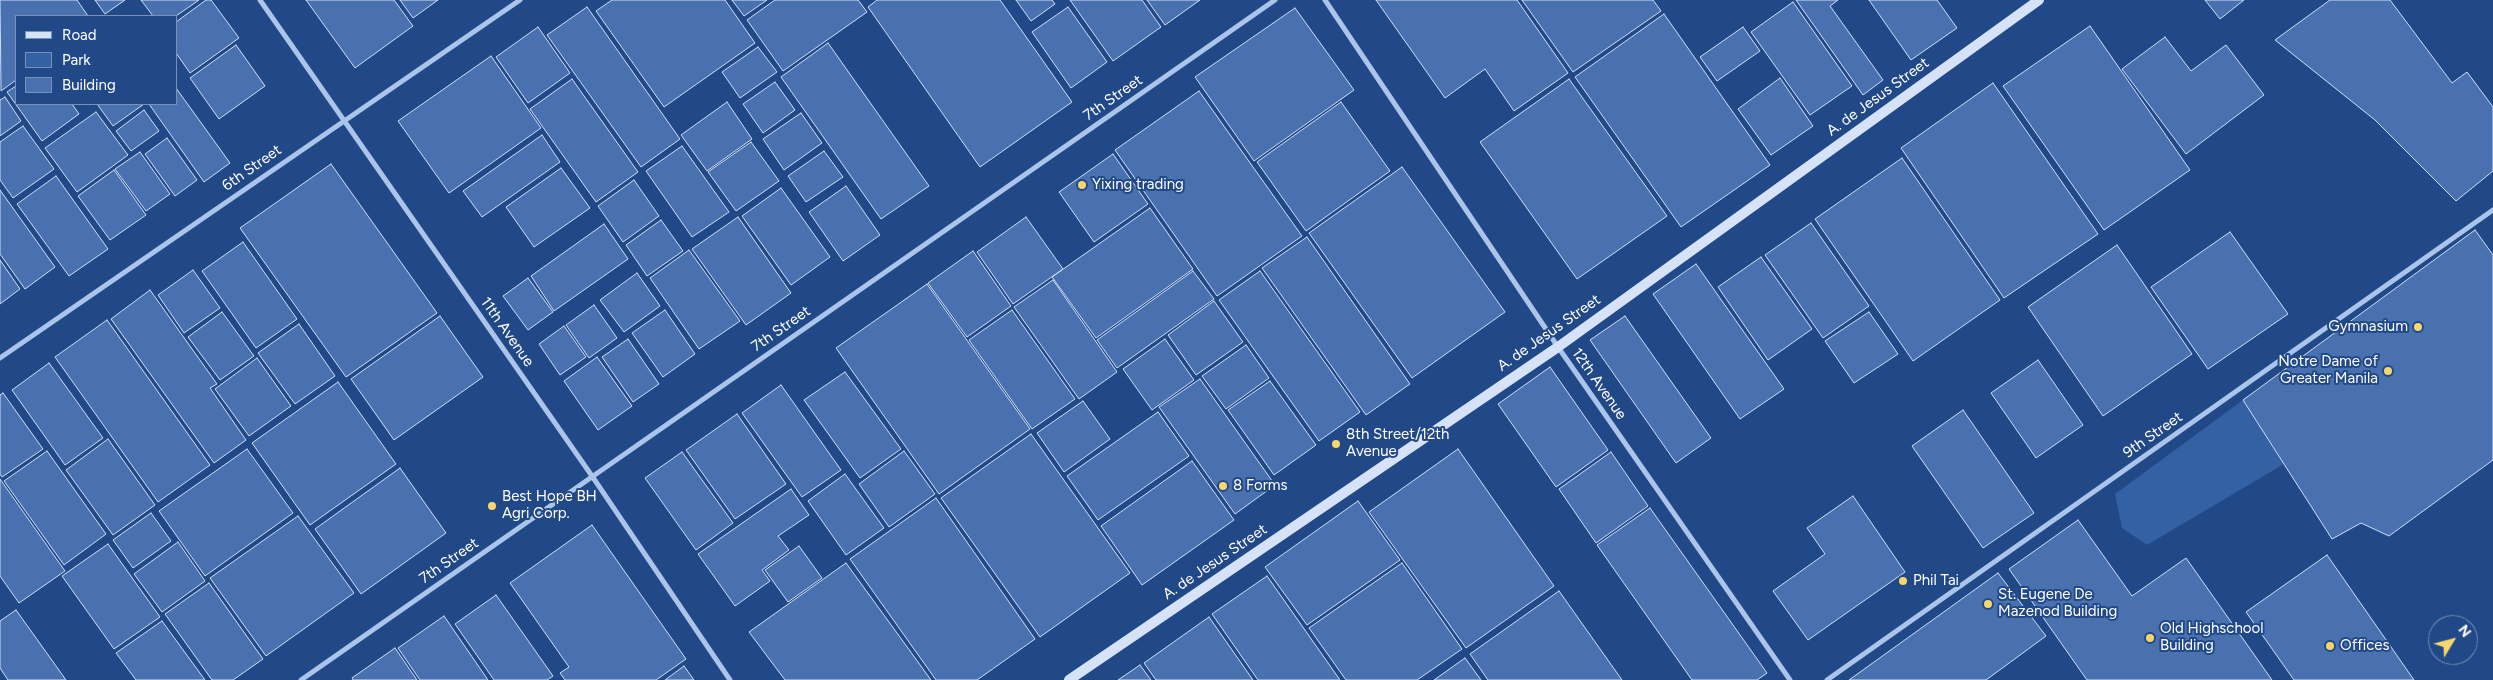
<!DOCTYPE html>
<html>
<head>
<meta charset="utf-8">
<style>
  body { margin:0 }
  #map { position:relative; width:2493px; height:680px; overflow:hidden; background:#214887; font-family:Figtree,sans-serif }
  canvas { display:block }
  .legend { position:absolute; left:15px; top:15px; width:162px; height:90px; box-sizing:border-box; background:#214887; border:1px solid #7a91b7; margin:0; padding:6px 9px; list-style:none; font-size:15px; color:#fff }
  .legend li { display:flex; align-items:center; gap:10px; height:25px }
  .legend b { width:25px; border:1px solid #7a91b7 }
  .north { position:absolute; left:2428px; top:615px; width:50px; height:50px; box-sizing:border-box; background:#214887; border:1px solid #7a91b7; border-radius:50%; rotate:53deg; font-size:14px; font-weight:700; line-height:20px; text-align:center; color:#fff }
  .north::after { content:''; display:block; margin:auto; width:18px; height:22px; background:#f7d66b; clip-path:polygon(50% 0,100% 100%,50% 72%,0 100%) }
</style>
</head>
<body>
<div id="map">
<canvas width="2493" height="680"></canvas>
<ul class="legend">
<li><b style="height:6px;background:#d5e2f8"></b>Road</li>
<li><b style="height:14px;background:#3460a4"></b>Park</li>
<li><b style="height:14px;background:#4971af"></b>Building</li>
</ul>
<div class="north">N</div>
</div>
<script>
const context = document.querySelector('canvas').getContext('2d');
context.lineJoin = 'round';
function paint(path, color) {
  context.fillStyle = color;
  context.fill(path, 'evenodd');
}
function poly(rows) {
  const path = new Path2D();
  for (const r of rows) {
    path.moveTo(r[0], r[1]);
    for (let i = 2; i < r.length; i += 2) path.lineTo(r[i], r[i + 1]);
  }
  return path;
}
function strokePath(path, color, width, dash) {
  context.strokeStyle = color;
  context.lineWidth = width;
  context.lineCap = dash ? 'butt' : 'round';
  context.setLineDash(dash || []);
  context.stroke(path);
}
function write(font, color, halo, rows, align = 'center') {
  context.font = font + ' Figtree,sans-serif';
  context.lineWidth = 4;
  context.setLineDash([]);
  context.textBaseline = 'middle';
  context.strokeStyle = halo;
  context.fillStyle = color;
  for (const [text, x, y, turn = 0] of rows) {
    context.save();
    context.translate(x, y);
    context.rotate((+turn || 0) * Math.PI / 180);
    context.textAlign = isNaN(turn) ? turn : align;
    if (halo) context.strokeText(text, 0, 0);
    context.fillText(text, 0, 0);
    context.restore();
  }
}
const green = poly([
  [2243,400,2284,464,2147,545,2122,528,2115,494]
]);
const building = poly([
  [0,0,77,0,88,16,16,16,16,80,1,91,0,0],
  [95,0,125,0,105,14,95,0],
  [141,0,199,0,176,16,153,16,141,0],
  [206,0,211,0,239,38,190,73,176,53,176,22,206,0],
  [306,0,394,0,413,26,355,68,306,0],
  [400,0,438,0,413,18,400,0],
  [612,0,725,0,755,43,664,107,596,11,612,0],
  [732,0,767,0,744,16,732,0],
  [775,0,858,0,867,12,783,71,747,20,775,0],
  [877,0,1000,0,1072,102,980,167,868,7,877,0],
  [1016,0,1052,0,1055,4,1031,21,1016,0],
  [1070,0,1142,0,1161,27,1113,61,1070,0],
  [1147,0,1200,0,1165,25,1147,0],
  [1376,0,1517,0,1568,73,1514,111,1485,69,1445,98,1376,0],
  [1522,0,1653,0,1661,11,1573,72,1522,0],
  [1796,0,1838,0,1830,6,1883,80,1863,95,1796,0],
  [1869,0,1937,0,1957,28,1911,60,1869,0],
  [2205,0,2244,0,2220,19,2205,0],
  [2330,0,2390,0,2452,83,2467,72,2493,107,2493,171,2456,201,2375,120,2275,40,2330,0],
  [1793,2,1852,86,1810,115,1751,32,1793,2],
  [587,7,680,139,641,167,547,35,587,7],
  [1068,7,1107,62,1071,88,1032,32,1068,7],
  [1295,8,1354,90,1254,161,1195,77,1295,8],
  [1664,14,1770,165,1681,227,1575,77,1664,14],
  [2090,26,2190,170,2104,230,2003,86,2090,26],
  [538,27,570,73,528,103,496,57,538,27],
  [1743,27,1760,51,1717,81,1700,57,1743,27],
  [2165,37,2191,71,2226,45,2264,95,2186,154,2122,69,2165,37],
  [828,43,929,186,881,219,781,77,828,43],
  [236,45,265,86,219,119,190,78,236,45],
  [758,47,777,72,740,98,722,72,758,47],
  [491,56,541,128,449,193,398,121,491,56],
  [1780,78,1813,126,1771,155,1738,109,1780,78],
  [572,79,638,172,596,202,530,109,572,79],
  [1569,79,1667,216,1577,279,1480,142,1569,79],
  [775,82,795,110,763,133,743,104,775,82],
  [1993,83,2098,234,2004,298,1901,148,1993,83],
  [16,86,16,104,72,104,79,114,42,141,7,92,16,86],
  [176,88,230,163,204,182,149,104,176,104,176,88],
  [1199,91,1302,236,1217,296,1115,150,1199,91],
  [5,97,21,121,0,136,0,100,5,97],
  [727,102,752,139,707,171,681,135,727,102],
  [1341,102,1390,171,1306,231,1257,162,1341,102],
  [97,104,144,104,113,126,97,104],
  [144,110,159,131,131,151,116,131,144,110],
  [96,112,128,155,77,192,45,148,96,112],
  [801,113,822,143,784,170,763,139,801,113],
  [23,126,54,169,13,198,0,180,0,142,23,126],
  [542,135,560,162,482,217,463,191,542,135],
  [167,138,197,180,175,196,145,154,167,138],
  [751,142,779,181,736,211,708,172,751,142],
  [682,146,729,212,692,237,646,171,682,146],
  [824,151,843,177,806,202,788,176,824,151],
  [140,152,170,194,146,211,115,169,140,152],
  [1113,154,1148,204,1094,242,1059,192,1113,154],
  [1902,158,2000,300,1913,361,1815,219,1902,158],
  [331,164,437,313,346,377,240,228,331,164],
  [1402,167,1505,312,1412,378,1309,233,1402,167],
  [561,168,590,208,534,247,506,207,561,168],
  [114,170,146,215,110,240,78,196,114,170],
  [56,176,108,249,69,276,17,204,56,176],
  [634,180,659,216,623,242,598,206,634,180],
  [846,186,880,235,843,261,809,212,846,186],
  [781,188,830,257,791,285,742,216,781,188],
  [0,190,55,267,25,289,0,254,0,190],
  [1150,208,1193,269,1096,338,1052,277,1150,208],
  [738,217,791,293,746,325,692,249,738,217],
  [1026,217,1063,269,1013,304,977,252,1026,217],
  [661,220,683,251,647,276,626,245,661,220],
  [1811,223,1869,306,1823,338,1765,255,1811,223],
  [604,224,628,259,554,311,531,276,604,224],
  [2475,230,2493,255,2493,460,2389,536,2361,523,2332,539,2243,400,2475,230],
  [2230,232,2288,314,2208,369,2151,287,2230,232],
  [1307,237,1410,384,1366,415,1262,268,1307,237],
  [243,242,297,319,256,348,202,271,243,242],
  [2117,245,2192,354,2103,416,2028,307,2117,245],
  [689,250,740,321,699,349,650,278,689,250],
  [973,251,1011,306,967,337,928,283,973,251],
  [1761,257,1812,329,1768,360,1718,287,1761,257],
  [0,260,20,289,0,304,0,260],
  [1696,264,1784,389,1740,419,1653,294,1696,264],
  [193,270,220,308,184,333,158,295,193,270],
  [1193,271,1214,299,1117,368,1097,340,1193,271],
  [1260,271,1360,412,1319,441,1219,300,1260,271],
  [637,273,660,306,624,332,600,300,637,273],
  [528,278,553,312,528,330,503,296,528,278],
  [1053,280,1117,372,1079,399,1014,307,1053,280],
  [927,284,1030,429,939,494,836,348,927,284],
  [150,290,217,384,210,388,246,440,214,463,111,319,150,290],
  [1214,301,1243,342,1196,375,1168,335,1214,301],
  [594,305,617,338,589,358,566,325,594,305],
  [665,310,695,354,663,377,632,333,665,310],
  [1012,310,1075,399,1032,429,969,340,1012,310],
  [222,312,254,356,220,380,188,337,222,312],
  [1869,312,1898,354,1854,383,1825,341,1869,312],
  [440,316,483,377,394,440,351,379,440,316],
  [1625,316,1711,438,1676,463,1590,340,1625,316],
  [107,320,210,465,158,502,55,357,107,320],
  [299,324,335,376,295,404,258,353,299,324],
  [564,326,586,357,560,375,539,344,564,326],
  [628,339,659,384,633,402,602,357,628,339],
  [1165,339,1194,380,1152,410,1123,369,1165,339],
  [1246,345,1269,378,1226,409,1202,376,1246,345],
  [597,357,632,406,598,430,564,381,597,357],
  [257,358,291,406,249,436,215,389,257,358],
  [2038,360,2083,425,2036,458,1991,393,2038,360],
  [49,363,103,438,65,465,12,390,49,363],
  [1550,367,1608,450,1556,487,1498,404,1550,367],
  [845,372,901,449,860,478,804,400,845,372],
  [1200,379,1275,485,1235,514,1159,407,1200,379],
  [1270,381,1316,445,1274,475,1228,410,1270,381],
  [338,382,396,464,310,525,252,443,338,382],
  [781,385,841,470,802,497,742,413,781,385],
  [3,393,43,449,2,477,0,474,0,395,3,393],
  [1083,401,1110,439,1064,472,1037,433,1083,401],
  [1963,410,2034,513,1983,548,1912,446,1963,410],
  [1158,412,1189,456,1098,520,1067,476,1158,412],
  [737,414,786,484,735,519,686,450,737,414],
  [1031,434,1130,573,1040,637,941,498,1031,434],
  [108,439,155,505,113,535,66,470,108,439],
  [247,449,293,513,205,576,159,511,247,449],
  [1458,449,1554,586,1466,648,1369,512,1458,449],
  [47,451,106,534,64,565,4,481,47,451],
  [904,451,935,494,889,527,859,484,904,451],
  [682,452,733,523,696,550,645,478,682,452],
  [1611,452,1648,506,1596,543,1559,489,1611,452],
  [1192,461,1234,520,1142,585,1101,526,1192,461],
  [400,468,446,533,361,594,315,529,400,468],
  [845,474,884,528,846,555,808,501,845,474],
  [0,479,65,571,19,603,0,576,0,479],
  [791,489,809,515,778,536,789,550,762,570,770,581,735,606,698,554,791,489],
  [1853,496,1905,572,1808,640,1773,591,1825,554,1807,528,1853,496],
  [936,498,1035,639,977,680,936,680,850,559,936,498],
  [1358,501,1400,560,1307,625,1265,567,1358,501],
  [1650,508,1767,673,1757,680,1692,680,1597,545,1650,508],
  [151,513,171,541,133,568,113,540,151,513],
  [298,516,354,593,266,656,210,578,298,516],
  [2078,520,2132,596,2186,558,2272,680,2087,680,2009,569,2078,520],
  [592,525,686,659,656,680,565,680,560,673,569,667,510,583,592,525],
  [178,542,205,581,162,612,134,574,178,542],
  [108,544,160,617,114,649,62,576,108,544],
  [799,546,822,578,788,602,765,570,799,546],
  [2327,555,2414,680,2294,680,2246,612,2327,555],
  [846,563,905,644,931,680,785,680,749,632,846,563],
  [1402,563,1462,649,1417,680,1346,680,1309,628,1402,563],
  [1998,573,2046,636,1986,680,1849,680,1998,573],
  [1267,576,1340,680,1258,680,1212,614,1267,576],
  [209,583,263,659,233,680,212,680,165,614,209,583],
  [1559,591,1622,680,1488,680,1470,654,1559,591],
  [496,595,553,676,547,680,494,680,455,624,496,595],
  [16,610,66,680,8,680,0,668,0,621,16,610],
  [444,616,488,680,420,680,398,648,444,616],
  [1209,617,1253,680,1156,680,1144,663,1209,617],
  [162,621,205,680,136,680,116,653,162,621],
  [395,648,417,680,353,680,352,678,395,648],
  [1465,658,1481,680,1434,680,1465,658],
  [1140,665,1151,680,1118,680,1140,665],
  [684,666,694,680,665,680,684,666]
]);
const street = poly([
  [260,0,592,476,730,680],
  [1325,0,1558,347,1790,680],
  [0,358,520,0],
  [301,680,1275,0],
  [1827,680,2493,210]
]);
const secondary = poly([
  [1069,680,1558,347,2039,0]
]);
const markers = [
  [1082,185,5,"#f7d66b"],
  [2418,327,5,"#f7d66b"],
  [2388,371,5,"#f7d66b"],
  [1336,444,5,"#f7d66b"],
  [1223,486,5,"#f7d66b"],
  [492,506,5,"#f7d66b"],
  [1903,581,5,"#f7d66b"],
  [1988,604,5,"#f7d66b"],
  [2150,638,5,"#f7d66b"],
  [2330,646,5,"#f7d66b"]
];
const streetNames = [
  ["A. de Jesus Street",1878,97,-36],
  ["7th Street",1113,98,-35],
  ["6th Street",252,168,-35],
  ["7th Street",781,329,-35],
  ["11th Avenue",507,332,55],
  ["A. de Jesus Street",1549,333,-35],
  ["12th Avenue",1599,384,55],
  ["9th Street",2153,435,-35],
  ["7th Street",449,561,-35],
  ["A. de Jesus Street",1215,562,-34]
];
const poiNames = [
  ["Yixing trading",1092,185],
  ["Gymnasium",2408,327,"right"],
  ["Notre Dame of",2378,362,"right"],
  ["Greater Manila",2378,379,"right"],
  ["8th Street/12th",1346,435],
  ["Avenue",1346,452],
  ["8 Forms",1233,486],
  ["Best Hope BH",502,497],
  ["Agri Corp.",502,514],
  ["Phil Tai",1913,581],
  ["St. Eugene De",1998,595],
  ["Mazenod Building",1998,612],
  ["Old Highschool",2160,629],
  ["Building",2160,646],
  ["Offices",2340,646]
];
paint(green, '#3460a4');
paint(building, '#4971af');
strokePath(building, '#cfdff7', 1);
strokePath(street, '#aac4ea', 5);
strokePath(secondary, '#d5e2f8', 10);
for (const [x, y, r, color] of markers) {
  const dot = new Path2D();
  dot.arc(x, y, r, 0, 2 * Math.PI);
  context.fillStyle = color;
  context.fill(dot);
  strokePath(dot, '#214887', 2);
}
write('15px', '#fff', '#214887', streetNames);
write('15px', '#fff', '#214887', poiNames, 'left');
</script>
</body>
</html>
